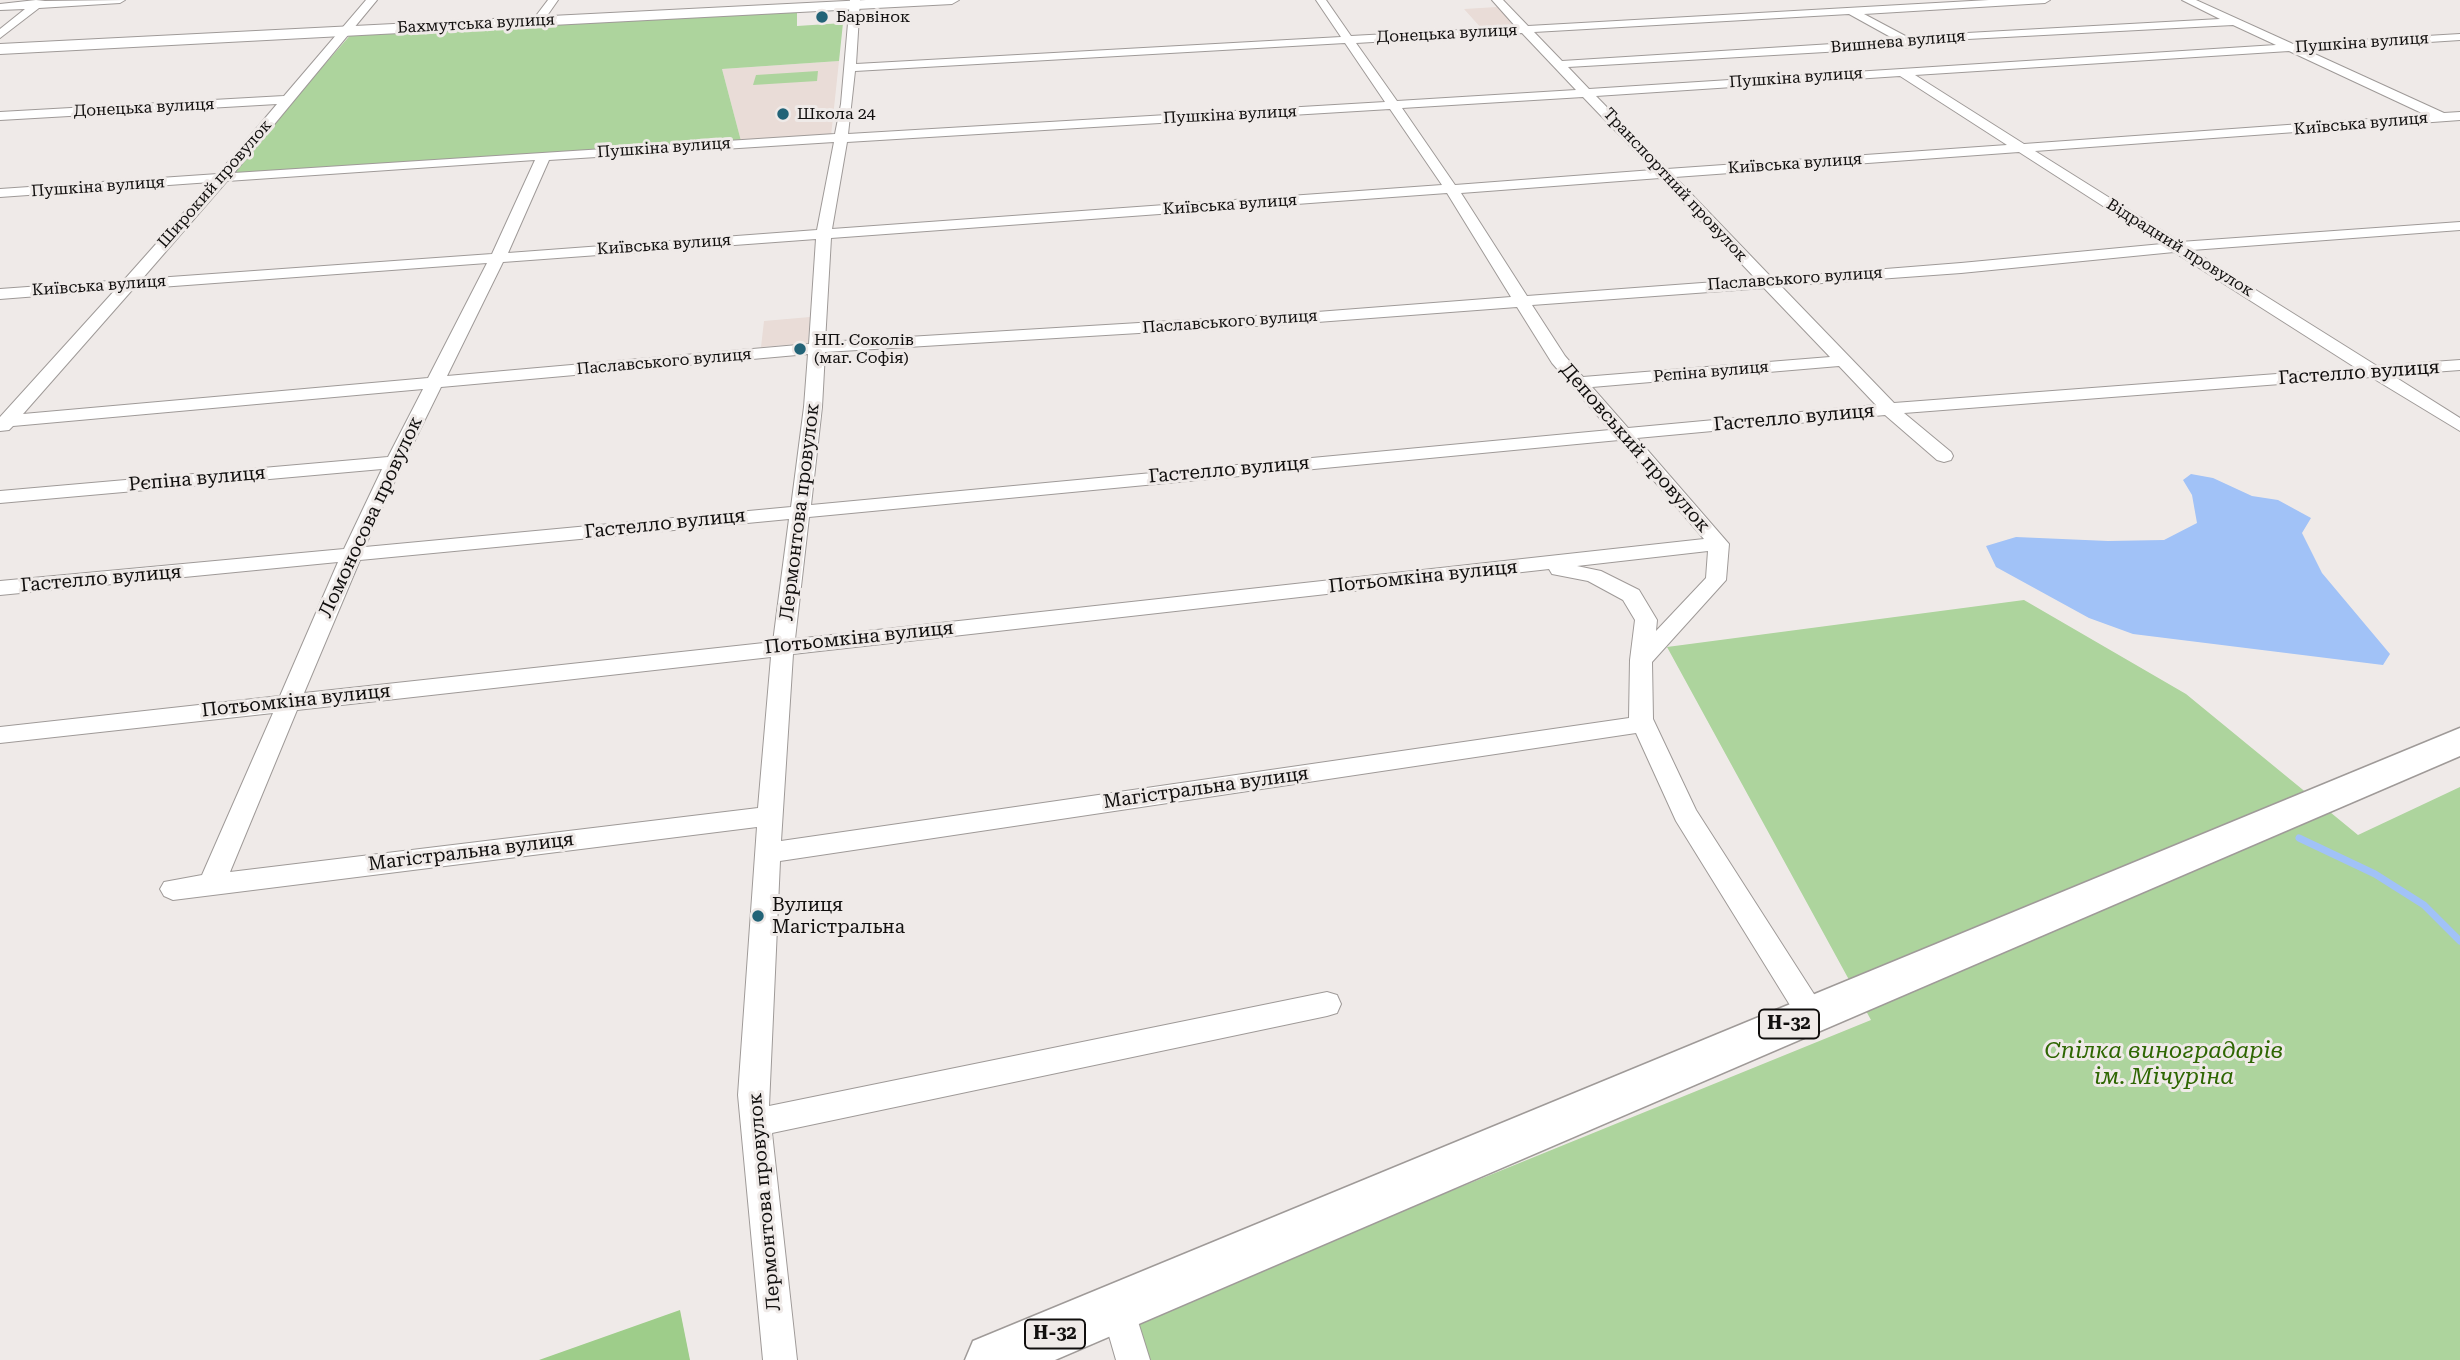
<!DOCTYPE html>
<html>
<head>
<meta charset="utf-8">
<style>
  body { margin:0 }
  canvas { display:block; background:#efeae8 }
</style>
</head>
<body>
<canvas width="2460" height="1360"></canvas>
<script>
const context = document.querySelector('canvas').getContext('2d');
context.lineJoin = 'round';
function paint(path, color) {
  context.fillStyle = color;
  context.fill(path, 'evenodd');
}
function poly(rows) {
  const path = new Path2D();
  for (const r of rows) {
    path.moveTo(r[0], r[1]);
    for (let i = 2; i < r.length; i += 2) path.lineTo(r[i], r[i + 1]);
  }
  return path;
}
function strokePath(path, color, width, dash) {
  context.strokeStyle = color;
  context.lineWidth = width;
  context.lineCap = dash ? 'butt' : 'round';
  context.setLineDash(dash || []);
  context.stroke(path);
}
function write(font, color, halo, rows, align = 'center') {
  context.font = font + ' "Roboto Serif",serif';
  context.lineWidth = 6;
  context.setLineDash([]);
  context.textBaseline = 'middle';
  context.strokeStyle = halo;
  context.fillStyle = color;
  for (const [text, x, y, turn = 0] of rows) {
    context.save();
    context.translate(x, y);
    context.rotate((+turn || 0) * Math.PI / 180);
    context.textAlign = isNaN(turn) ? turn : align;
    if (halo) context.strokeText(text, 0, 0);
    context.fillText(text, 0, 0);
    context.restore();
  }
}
const built = poly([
  [1497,7,1517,26,1482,29,1464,9],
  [839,61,831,136,741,141,722,69],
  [810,317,808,343,761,347,764,321]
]);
const green = poly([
  [797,7,797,26,843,23,839,61,722,69,741,141,229,174,353,32],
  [818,71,817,81,753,85,756,75],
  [2024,600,2186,694,2358,835,2460,787,2460,1360,1149,1360,1136,1319,1871,1020,1667,647]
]);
const forest = poly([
  [680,1310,690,1360,539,1360]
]);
const water = poly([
  [2191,474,2213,478,2252,496,2278,500,2311,518,2302,533,2322,573,2390,654,2383,665,2133,634,2089,618,1996,567,1986,546,2016,537,2108,541,2164,540,2197,523,2192,495,2183,480]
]);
const stream = poly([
  [2299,838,2375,874,2424,905,2460,941]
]);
const street = poly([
  [36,0,45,1,125,0,120,3,39,8,0,38,0,29,25,9,0,10,0,4,36,0],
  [366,0,377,0,234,173,835,134,841,104,850,0,860,0,856,64,1341,37,1316,0,1326,0,1351,36,1516,27,1492,0,1503,0,1528,26,1989,0,2050,0,2045,3,1864,14,1911,39,1949,34,2220,19,2182,0,2196,0,2293,44,2460,34,2460,40,2306,50,2444,113,2460,112,2460,120,2035,151,2180,242,2460,222,2460,230,2192,250,2377,366,2460,360,2460,370,2392,375,2460,418,2460,431,2371,377,1904,413,1951,452,1953,456,1951,460,1944,462,1937,460,1885,415,1637,438,1729,544,1726,580,1652,662,1653,719,1696,810,1821,1005,1825,1014,1821,1023,1811,1026,1801,1023,1676,821,1636,733,780,861,769,1106,1327,992,1337,995,1341,1004,1337,1013,1327,1016,772,1133,797,1360,763,1360,738,1095,757,827,173,900,164,896,160,889,164,882,202,875,273,713,0,743,0,727,280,696,338,562,0,595,0,581,344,549,382,469,0,503,0,491,388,457,423,389,13,426,9,430,0,431,0,417,115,290,0,299,0,289,124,280,211,182,0,197,0,189,218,174,277,104,0,120,0,112,284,96,366,0],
  [1849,14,1896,40,1562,61,1534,32,1849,14],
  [2233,25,2276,45,1589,89,1568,67,1911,47,1949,40,2233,25],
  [1522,33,1576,90,1397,101,1356,43,1522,33],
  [1345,43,1385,102,848,134,855,71,1345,43],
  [2289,51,2426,115,2024,144,1915,75,2289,51],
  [1900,76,2007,145,1667,169,1596,96,1900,76],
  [1583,97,1653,170,1455,185,1402,108,1583,97],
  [1390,109,1442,185,832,229,847,142,1390,109],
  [834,142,817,230,508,253,549,160,834,142],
  [2019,152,2162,244,1961,263,1772,278,1675,177,2019,152],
  [535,160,492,254,142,279,227,181,535,160],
  [1660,178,1756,279,1527,296,1461,193,1660,178],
  [1447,193,1511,297,1304,313,825,342,831,238,1447,193],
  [816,239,809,344,447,376,503,262,816,239],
  [2174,252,2356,368,1894,403,1781,286,1961,273,2174,252],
  [487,263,428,378,23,414,133,289,487,263],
  [1764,288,1830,357,1583,377,1565,356,1532,305,1764,288],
  [1517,307,1552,363,1610,430,811,505,822,407,825,352,1304,323,1517,307],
  [808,354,804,407,791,507,365,547,384,503,441,387,808,354],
  [1839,366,1876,405,1628,428,1592,387,1839,366],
  [1619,440,1704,539,795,639,809,517,1619,440],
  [789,519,773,642,304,693,360,560,789,519],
  [1708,551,1706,578,1656,631,1657,620,1639,590,1601,571,1577,566,1708,551],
  [1549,569,1552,574,1588,581,1623,600,1635,620,1630,660,1629,718,781,841,793,654,1549,569],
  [771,657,758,808,230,872,297,710,771,657],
  [548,0,558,0,542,23,534,23,532,21,548,0],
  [1118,1291,1130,1296,1150,1360,1116,1360,1101,1308,1106,1296,1118,1291]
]);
const secondary = poly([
  [866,0,959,0,952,4,0,54,0,44,866,0]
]);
const primary = poly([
  [2460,728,2460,756,1055,1360,965,1360,973,1341,2460,728]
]);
const markers = [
  [822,17,7,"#226377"],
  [783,114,7,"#226377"],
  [800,349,7,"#226377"],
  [758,916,7,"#226377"]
];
const farPoinames = [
  ["Барвінок",836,17],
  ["Школа 24",797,114],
  ["НП. Соколів",814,340],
  ["(маг. Софія)",814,358]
];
const farStreetnames = [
  ["Бахмутська вулиця",476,24,-3],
  ["Донецька вулиця",1447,34,-3],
  ["Вишнева вулиця",1898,42,-5],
  ["Пушкіна вулиця",2362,43,-4],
  ["Пушкіна вулиця",1796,78,-4],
  ["Донецька вулиця",144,108,-3],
  ["Пушкіна вулиця",1230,115,-3],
  ["Київська вулиця",2361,124,-5],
  ["Пушкіна вулиця",664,148,-4],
  ["Київська вулиця",1795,164,-4],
  ["Широкий провулок",215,184,-49],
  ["Транспортний провулок",1675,185,47],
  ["Пушкіна вулиця",98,187,-4],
  ["Київська вулиця",1230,205,-4],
  ["Київська вулиця",664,245,-4],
  ["Відрадний провулок",2180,248,32],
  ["Паславського вулиця",1795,279,-4],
  ["Київська вулиця",99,286,-4],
  ["Паславського вулиця",1230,322,-4],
  ["Паславського вулиця",664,362,-5],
  ["Рєпіна вулиця",1711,372,-5]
];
const shields = [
  [1789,1024,60],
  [1055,1334,60]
];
const shieldNames = [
  ["Н-32",1789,1024],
  ["Н-32",1055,1334]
];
const streetNames = [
  ["Гастелло вулиця",2359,373,-4],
  ["Гастелло вулиця",1794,418,-5],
  ["Деповський провулок",1635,448,49],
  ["Гастелло вулиця",1229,470,-5],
  ["Рєпіна вулиця",197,479,-5],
  ["Лермонтова провулок",800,512,-83],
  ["Ломоносова провулок",371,517,-65],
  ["Гастелло вулиця",665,524,-6],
  ["Потьомкіна вулиця",1423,577,-6],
  ["Гастелло вулиця",101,579,-5],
  ["Потьомкіна вулиця",859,638,-6],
  ["Потьомкіна вулиця",296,701,-6],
  ["Магістральна вулиця",1206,788,-8],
  ["Магістральна вулиця",471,852,-7],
  ["Лермонтова провулок",765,1202,-95]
];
const poiNames = [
  ["Вулиця",772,905],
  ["Магістральна",772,927]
];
const nearParknames = [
  ["Спілка виноградарів",2164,1051],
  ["ім. Мічуріна",2164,1077]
];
paint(built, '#e9dcd7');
paint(green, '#add49d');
paint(forest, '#9ecd8a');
paint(water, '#a1c2f7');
strokePath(stream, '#a1c2f7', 7);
strokePath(street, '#9f9a98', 2);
strokePath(secondary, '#9f9a98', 2);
strokePath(primary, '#9f9a98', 3);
paint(street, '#fff');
paint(secondary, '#fff');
paint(primary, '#fff');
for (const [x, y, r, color] of markers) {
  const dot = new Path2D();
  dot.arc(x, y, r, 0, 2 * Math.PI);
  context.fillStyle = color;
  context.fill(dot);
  strokePath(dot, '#efeae8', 2.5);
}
write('16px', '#110f0e', '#efeae8', farPoinames, 'left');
write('16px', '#110f0e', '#efeae8', farStreetnames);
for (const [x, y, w] of shields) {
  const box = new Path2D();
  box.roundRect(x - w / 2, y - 14.5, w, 29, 5);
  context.fillStyle = '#efeae8';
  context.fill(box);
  strokePath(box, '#110f0e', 2);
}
write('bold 18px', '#110f0e', null, shieldNames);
write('19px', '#110f0e', '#efeae8', streetNames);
write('19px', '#110f0e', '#efeae8', poiNames, 'left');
write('italic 23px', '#2e6602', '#efeae8', nearParknames);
</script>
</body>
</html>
